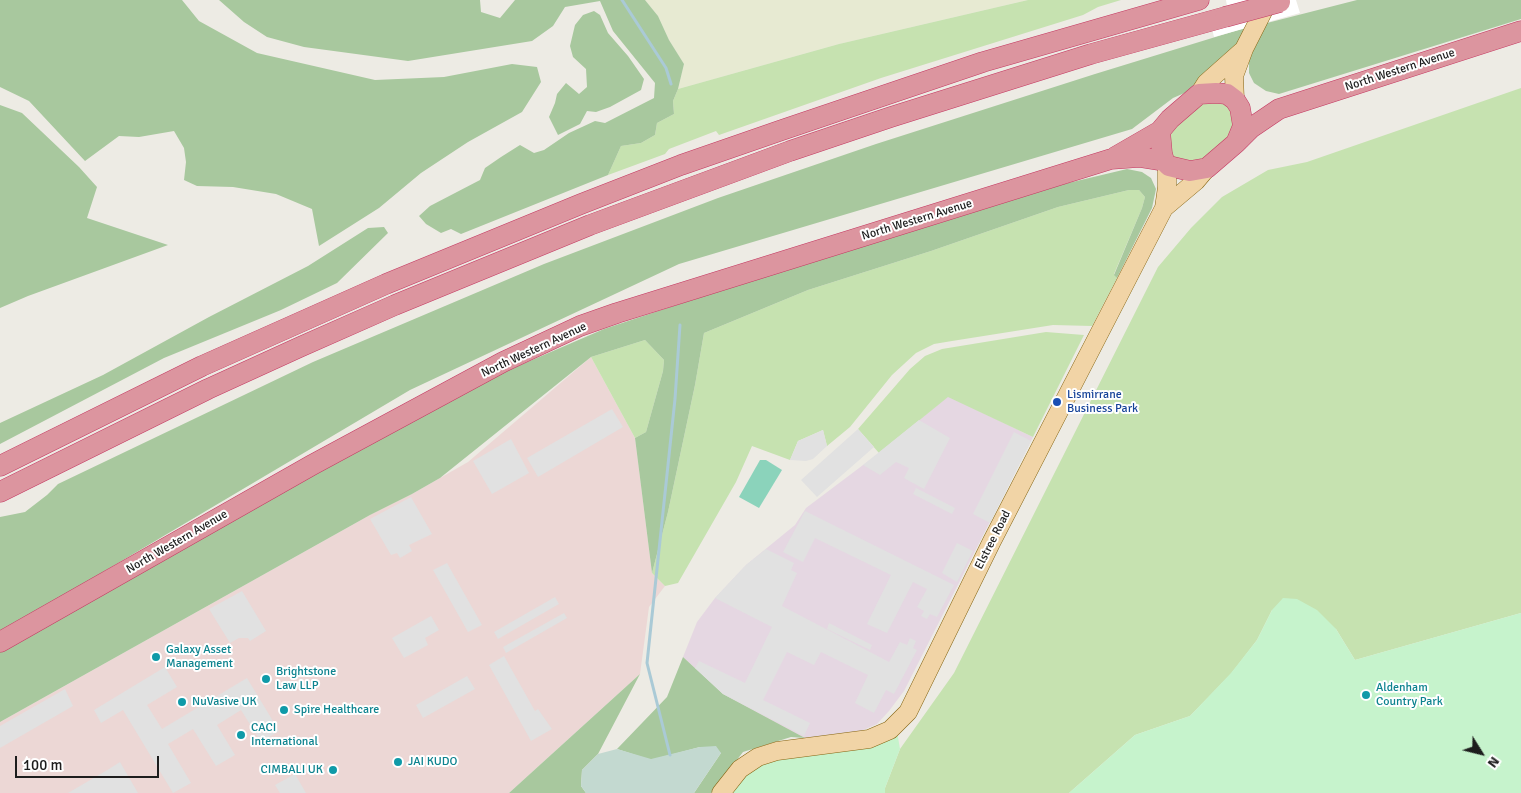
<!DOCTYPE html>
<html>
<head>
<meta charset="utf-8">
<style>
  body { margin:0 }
  #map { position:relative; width:1521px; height:793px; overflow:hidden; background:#edebe4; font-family:Signika,sans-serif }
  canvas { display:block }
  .north { position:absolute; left:1456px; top:728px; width:50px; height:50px; -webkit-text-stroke:4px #fff; paint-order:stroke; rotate:126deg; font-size:14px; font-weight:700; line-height:20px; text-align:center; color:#1d1d1d }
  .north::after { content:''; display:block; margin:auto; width:18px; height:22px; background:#1d1d1d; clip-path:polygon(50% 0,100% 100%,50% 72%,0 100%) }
  .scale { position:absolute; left:15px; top:756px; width:144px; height:22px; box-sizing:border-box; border:2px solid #1d1d1d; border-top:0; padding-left:6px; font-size:15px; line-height:18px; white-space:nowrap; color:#1d1d1d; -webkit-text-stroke:4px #fff; paint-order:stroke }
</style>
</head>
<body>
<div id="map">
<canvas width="1521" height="793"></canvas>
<div class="north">N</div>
<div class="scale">100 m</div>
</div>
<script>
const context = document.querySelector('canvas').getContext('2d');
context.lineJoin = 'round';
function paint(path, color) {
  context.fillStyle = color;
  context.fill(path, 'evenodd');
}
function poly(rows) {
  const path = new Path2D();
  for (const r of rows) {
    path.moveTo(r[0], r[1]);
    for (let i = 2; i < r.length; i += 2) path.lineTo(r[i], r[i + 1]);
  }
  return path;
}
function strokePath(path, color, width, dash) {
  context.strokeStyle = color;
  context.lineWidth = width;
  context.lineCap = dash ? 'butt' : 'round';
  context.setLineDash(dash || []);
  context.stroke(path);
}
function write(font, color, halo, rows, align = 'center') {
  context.font = font + ' Signika,sans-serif';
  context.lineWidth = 4;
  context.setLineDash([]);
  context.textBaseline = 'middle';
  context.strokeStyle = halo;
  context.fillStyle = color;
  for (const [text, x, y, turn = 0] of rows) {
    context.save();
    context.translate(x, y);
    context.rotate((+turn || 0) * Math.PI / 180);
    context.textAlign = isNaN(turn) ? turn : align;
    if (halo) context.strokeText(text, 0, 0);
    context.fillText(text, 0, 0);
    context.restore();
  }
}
const commercial = poly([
  [591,357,635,438,652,573,665,586,649,607,640,674,509,793,0,793,0,722,370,515,412,494,468,462]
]);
const industrial = poly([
  [948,396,1033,437,904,691,889,711,877,724,861,731,805,738,723,694,683,657,697,622,715,598,746,565,795,525,806,508,879,453]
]);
const farmland = poly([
  [645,0,1028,0,839,44,678,89,684,64,669,40,658,16]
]);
const grass = poly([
  [1028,0,1121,0,1098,7,1083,15,881,78,719,135,716,131,669,149,665,154,608,175,621,146,641,143,655,135,657,123,674,114,673,101,678,89,839,44],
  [1521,88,1521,613,1355,660,1336,629,1272,610,1257,640,1231,674,1190,716,1135,735,1069,793,885,793,885,788,900,749,954,673,1158,267,1191,228,1222,197,1268,170,1307,162],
  [1202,102,1222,102,1227,106,1232,111,1235,130,1217,150,1195,164,1175,158,1170,152,1169,133],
  [1129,190,1139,190,1145,197,1142,208,1114,274,1117,278,1092,326,1053,325,952,341,934,344,916,353,892,375,850,427,827,446,823,430,798,441,790,460,752,446,736,482,678,583,665,586,652,573,668,512,695,385,704,333,808,290,931,251,1058,207],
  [1046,332,1084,335,1033,437,948,397,879,453,858,429,910,369,925,356,942,349],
  [645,340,664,360,663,371,646,432,635,438,591,357]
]);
const forest = poly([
  [0,0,182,0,199,21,257,53,375,80,444,77,512,64,537,67,541,82,522,112,468,142,421,173,379,208,319,246,312,209,276,194,233,187,197,186,184,180,186,162,184,148,174,131,139,137,119,136,85,161,29,101,0,87],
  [219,0,480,0,481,12,500,18,515,0,645,0,658,16,669,40,684,64,678,89,673,101,674,114,657,123,655,135,641,143,621,146,608,175,461,234,451,229,441,233,426,224,419,216,430,206,480,180,485,168,501,157,520,145,534,153,544,150,569,133,595,121,605,123,654,98,655,83,613,31,600,1,565,7,553,26,532,41,408,61,304,47,267,37,244,22],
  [1357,0,1521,0,1521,19,1279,94,1266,91,1254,83,1249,73,1249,59,1267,23],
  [594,11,600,15,608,33,628,56,644,79,641,90,610,107,596,112,587,111,580,124,558,135,549,117,555,103,557,94,566,83,579,94,587,87,586,69,573,57,570,46,575,25,583,15],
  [1248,27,1240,42,1196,88,1173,98,1132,129,679,264,410,390,0,633,0,517,25,512,47,495,58,484,313,362,544,264,718,198,876,144,1095,74],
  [0,105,22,113,79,167,97,187,87,218,168,245,28,296,0,308],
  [1127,169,1142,172,1151,178,1156,189,1152,208,1117,278,1114,275,1142,208,1145,197,1139,190,1129,190,1058,207,931,251,808,290,704,333,695,385,668,512,652,573,635,438,646,432,663,371,664,360,645,340,591,357,440,478,412,494,370,515,0,722,0,652,262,503,502,373,604,329,761,277,1064,184],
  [384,227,388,233,337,283,281,310,164,358,0,444,0,423,103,375,209,317,308,266,368,228],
  [683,657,723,694,805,738,791,737,743,752,711,793,694,793,721,753,700,747,651,760,617,749,667,697],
  [640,674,598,754,582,770,581,786,586,793,509,793]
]);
const wetland = poly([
  [716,746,721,753,694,793,586,793,581,786,582,770,598,754,617,749,651,759,700,747]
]);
const park = poly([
  [1283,598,1297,599,1317,610,1336,629,1355,660,1521,613,1521,793,1069,793,1135,735,1190,716,1231,673,1257,640,1272,610],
  [897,731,900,749,885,788,885,793,728,793,739,776,764,759]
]);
const pitch = poly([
  [760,460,766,460,782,470,759,508,739,497]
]);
const parking = poly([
  [612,409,623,427,538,477,527,458],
  [919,420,950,438,924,489,904,478,909,468,896,462,880,475,863,465],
  [858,429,874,447,817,497,801,480],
  [823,430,827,446,813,459,806,461,790,460,798,441],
  [1014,432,1031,441,990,523,973,514],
  [511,439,529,473,492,494,473,461],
  [916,488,955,508,952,514,913,494],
  [411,497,432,534,409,545,412,551,400,558,397,553,391,555,370,519],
  [805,511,954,585,937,617,930,614,927,619,921,616,924,611,917,607,927,589,913,582,887,633,867,624,891,575,815,538,803,562,783,552],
  [957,543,973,551,957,582,942,573],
  [766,549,794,563,791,570,797,573,782,606,889,662,900,642,907,645,910,638,916,641,913,648,917,650,894,694,886,690,874,713,855,703,868,675,821,652,814,665,787,652,763,700,810,723,804,736,723,694,695,668,699,661,745,683,772,627,715,598,746,565],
  [447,563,482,625,468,632,433,570],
  [242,591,266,631,250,641,248,638,239,638,230,643,209,609],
  [555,597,559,604,498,639,494,632],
  [564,613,567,618,506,653,503,647],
  [431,616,439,630,425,638,428,645,404,658,392,638],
  [829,623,872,645,870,650,827,629],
  [504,656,535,711,538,709,552,729,531,741,489,665],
  [165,667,177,687,147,705,162,729,247,678,279,731,261,742,241,710,217,725,235,755,216,766,193,729,168,744,191,783,173,793,123,710,101,723,94,710],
  [467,676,475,689,423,718,416,705],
  [65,689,73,706,0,748,0,726],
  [120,762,138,793,68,793,109,769],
  [295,774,306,793,280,793,275,785]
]);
const pier = poly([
  [1226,0,1296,0,1300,13,1214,37,1208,11,1227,6]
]);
const stream = poly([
  [622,0,666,68,671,84],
  [670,755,647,663,675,399,680,325]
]);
const primary = poly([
  [1199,94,1206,83,1242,51],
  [1235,100,1234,76,1244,49,1269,0],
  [1164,208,1196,181,1207,168],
  [721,793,740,769,758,757,777,751,869,739,890,730,908,712,992,541,1164,208,1167,187,1167,164]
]);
const highway = poly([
  [1216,93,1227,94,1235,100,1240,108,1243,126,1236,143,1207,168,1190,171,1169,166,1164,161,1162,153,1160,131,1170,119,1199,94,1216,93],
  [1236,143,1251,128,1279,109,1521,31],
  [1115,157,1160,131],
  [0,466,202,366,386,284,581,204,681,165,782,130,983,62,1199,0],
  [0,492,208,389,300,347,395,305,590,225,790,151,891,117,1091,54,1225,17],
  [0,642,312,465,503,362,580,326,617,313,1111,159,1139,157,1164,161]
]);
const highwayBridge = poly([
  [1225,17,1280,2]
]);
const markers = [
  [1057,402,5,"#1a4fb4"],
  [156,657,5,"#0f9aa8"],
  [266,679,5,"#0f9aa8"],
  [1366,695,5,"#0f9aa8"],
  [182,702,5,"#0f9aa8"],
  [284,710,5,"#0f9aa8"],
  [241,735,5,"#0f9aa8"],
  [398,762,5,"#0f9aa8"],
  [333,770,5,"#0f9aa8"]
];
const streetNames = [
  ["North Western Avenue",1400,70,-18],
  ["North Western Avenue",917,220,-17],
  ["North Western Avenue",534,350,-25],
  ["Elstree Road",993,540,-63],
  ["North Western Avenue",177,542,-30]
];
const transitNames = [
  ["Lismirrane",1067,395],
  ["Business Park",1067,409]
];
const cultureNames = [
  ["Galaxy Asset",166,650],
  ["Management",166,664],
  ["Brightstone",276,672],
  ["Law LLP",276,686],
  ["Aldenham",1376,688],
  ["Country Park",1376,702],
  ["NuVasive UK",192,702],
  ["Spire Healthcare",294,710],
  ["CACI",251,728],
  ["International",251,742],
  ["JAI KUDO",408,762],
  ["CIMBALI UK",323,770,"right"]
];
paint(commercial, '#ecd7d5');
paint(industrial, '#e5d7e2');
paint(farmland, '#e7ead2');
paint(grass, '#c6e2b0');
paint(forest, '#a8c89e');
paint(wetland, '#c3d9d0');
paint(park, '#c6f3cc');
paint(pitch, '#8bd3bb');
paint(parking, '#e1e1e1');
paint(pier, '#fff');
strokePath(stream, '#aacad6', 3);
strokePath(primary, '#856411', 19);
strokePath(highway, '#c43962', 21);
strokePath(primary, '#f1d4a6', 18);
strokePath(highway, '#dc959f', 20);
strokePath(highwayBridge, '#c43962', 21, []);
strokePath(highwayBridge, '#dc959f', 20);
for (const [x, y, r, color] of markers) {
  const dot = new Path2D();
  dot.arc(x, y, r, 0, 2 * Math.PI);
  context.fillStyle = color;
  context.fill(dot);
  strokePath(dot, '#fff', 2);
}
write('12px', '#1d1d1d', '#fff', streetNames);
write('12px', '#164399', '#fff', transitNames, 'left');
write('12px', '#0d838f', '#fff', cultureNames, 'left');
</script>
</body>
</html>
